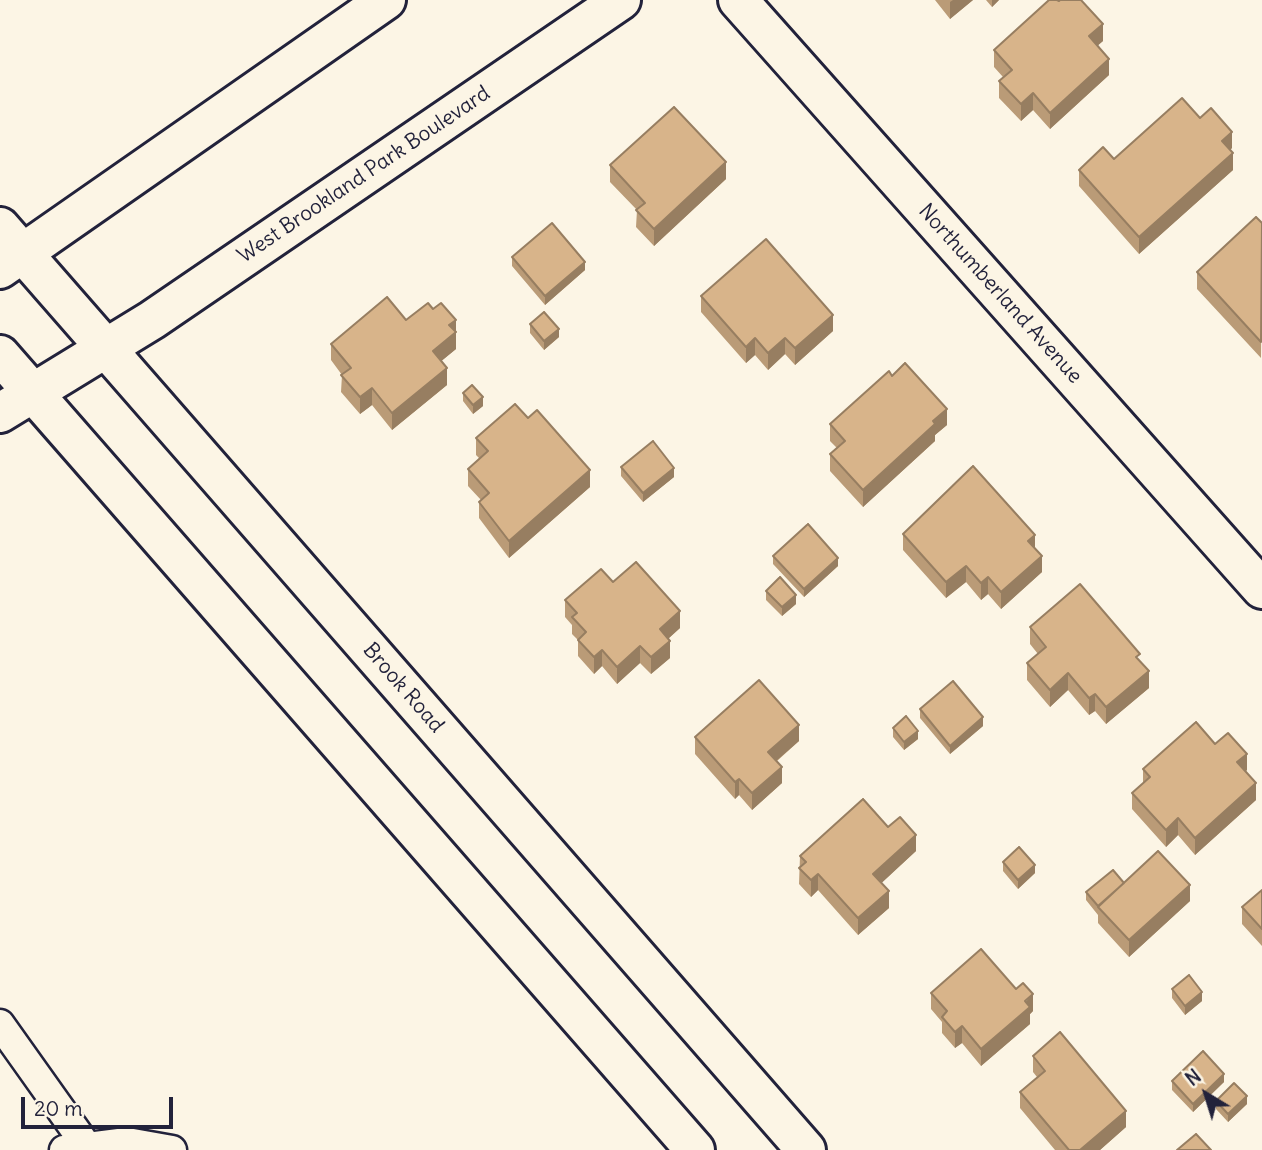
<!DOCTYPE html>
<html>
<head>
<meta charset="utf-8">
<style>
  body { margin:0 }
  #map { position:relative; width:1262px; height:1150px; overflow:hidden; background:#fcf5e5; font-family:Delius,sans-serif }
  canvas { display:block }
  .north { position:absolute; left:1171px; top:1059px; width:70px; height:70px; -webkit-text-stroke:5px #fcf5e5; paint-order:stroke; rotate:322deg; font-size:19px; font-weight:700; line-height:28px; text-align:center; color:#22223b }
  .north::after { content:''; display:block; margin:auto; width:24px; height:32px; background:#22223b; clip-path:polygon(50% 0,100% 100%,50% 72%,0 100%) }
  .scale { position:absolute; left:21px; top:1097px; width:152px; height:32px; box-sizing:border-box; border:4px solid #22223b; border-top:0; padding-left:9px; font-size:21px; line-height:24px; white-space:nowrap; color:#22223b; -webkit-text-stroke:5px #fcf5e5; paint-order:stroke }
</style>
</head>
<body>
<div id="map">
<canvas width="1262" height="1150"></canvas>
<div class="north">N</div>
<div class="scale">20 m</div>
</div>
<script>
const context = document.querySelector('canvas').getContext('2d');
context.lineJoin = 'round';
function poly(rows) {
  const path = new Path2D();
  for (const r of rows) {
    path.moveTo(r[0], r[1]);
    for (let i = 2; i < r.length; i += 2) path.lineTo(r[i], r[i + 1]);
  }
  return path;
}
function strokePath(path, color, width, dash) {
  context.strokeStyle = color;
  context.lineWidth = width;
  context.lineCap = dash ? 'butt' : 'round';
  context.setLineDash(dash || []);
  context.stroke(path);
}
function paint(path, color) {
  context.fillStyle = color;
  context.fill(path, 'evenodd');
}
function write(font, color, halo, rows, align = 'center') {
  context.font = font + ' Delius,sans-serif';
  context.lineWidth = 5;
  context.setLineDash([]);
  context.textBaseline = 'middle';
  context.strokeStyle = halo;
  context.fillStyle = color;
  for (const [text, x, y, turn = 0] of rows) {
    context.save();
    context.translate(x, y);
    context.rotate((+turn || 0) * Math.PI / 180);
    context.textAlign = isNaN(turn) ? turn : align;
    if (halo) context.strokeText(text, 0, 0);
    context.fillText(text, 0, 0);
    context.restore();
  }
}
const lane = poly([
  [0,1024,86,1145],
  [64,1150,127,1142,172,1150]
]);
const street = poly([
  [738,0,1262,589]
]);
const secondary = poly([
  [0,227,806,1150],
  [0,269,386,0],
  [0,355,695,1150],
  [0,413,152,320,621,0]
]);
const wall = poly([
  [935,0,973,0,950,19],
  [986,0,999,0,992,7],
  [1103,41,1098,45,1109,75,1050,129,1033,110,1021,121,999,98,999,81,1003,77,994,67,994,50],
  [1200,118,1232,148,1230,150,1233,170,1139,254,1079,186,1079,170,1114,159],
  [610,165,726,179,654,246,636,227,637,210,610,182],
  [1262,223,1261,358,1197,289,1197,272],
  [512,257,585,270,545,305,512,266],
  [701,296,833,331,795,365,785,354,768,370,755,355,746,363,701,312],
  [433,309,456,320,456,349,441,361,447,385,392,430,372,405,360,414,341,392,342,375,331,360,331,344,406,320],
  [530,324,559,337,544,350,530,333],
  [892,376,947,425,935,435,935,441,863,507,830,471,830,454,837,448,830,441,830,424],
  [463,393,483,406,473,414,463,401],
  [476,438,590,487,509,558,479,518,479,502,481,500,468,486,468,469,480,459,476,455],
  [621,467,674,477,643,502,621,476],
  [903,534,1035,548,1042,572,1001,609,988,594,981,600,966,582,946,598,903,550],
  [773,556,838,566,804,597,773,564],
  [613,582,680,628,668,639,670,658,651,674,640,663,617,684,602,666,594,674,578,656,578,640,572,634,572,625,565,617,565,600],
  [766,591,796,604,782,616,766,600],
  [1030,627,1140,661,1149,688,1106,724,1095,711,1089,715,1068,690,1050,707,1027,680,1027,663,1038,654,1030,644],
  [920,709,983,726,950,754,920,718],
  [893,728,918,739,904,750,893,737],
  [695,737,799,741,777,761,782,783,752,810,739,795,735,799,695,754],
  [1215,744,1247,770,1246,771,1256,800,1195,855,1178,835,1166,847,1132,809,1132,793,1143,783,1143,769],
  [888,827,916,851,881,883,889,908,858,935,818,890,811,897,799,884,800,856],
  [1003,862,1035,873,1018,889,1003,871],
  [1124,883,1190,901,1129,957,1098,923,1098,915,1086,900,1086,892],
  [1262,890,1262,946,1242,924,1242,907],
  [1172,989,1202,1001,1185,1015,1172,998],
  [931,993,1033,1011,1030,1014,1030,1024,981,1066,962,1043,955,1048,942,1033,942,1022,931,1009],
  [1033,1056,1126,1127,1100,1150,1055,1150,1020,1108,1020,1092,1037,1077,1033,1072],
  [1172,1081,1224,1082,1193,1112,1172,1090],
  [1216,1101,1247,1104,1228,1122,1216,1109]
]);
const shadedWall = poly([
  [953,0,973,0,950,19,950,2],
  [992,0,999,0,992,7],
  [1103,24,1103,41,1089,53,1089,36],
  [1109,59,1109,75,1050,129,1050,113],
  [1033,93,1033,110,1021,121,1021,104],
  [1232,132,1232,148,1222,157,1222,141],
  [1233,153,1233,170,1139,254,1139,237],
  [726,162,726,179,654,246,654,229],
  [585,262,585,270,545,305,545,296],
  [833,315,833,331,795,365,795,348],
  [456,320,456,349,433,368,433,351,449,325],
  [559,329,559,337,544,350,544,341],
  [755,338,755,355,746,363,746,347],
  [785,338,785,354,768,370,768,353],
  [447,368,447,385,392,430,392,413],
  [372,388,372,405,360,414,360,397],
  [483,397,483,406,473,414,473,405],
  [947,409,947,425,935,435,935,441,863,507,863,490,933,421],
  [674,468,674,477,643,502,643,493],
  [590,470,590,487,509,558,509,541],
  [1035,535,1035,552,1028,541],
  [1042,556,1042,572,1001,609,1001,592],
  [838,558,838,566,804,597,804,589],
  [966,566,966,582,946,598,946,582],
  [988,577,988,594,981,600,981,583],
  [796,595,796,604,782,616,782,607],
  [680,611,680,628,660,646,660,629],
  [670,641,670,658,651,674,651,657],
  [640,646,640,663,617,684,617,667],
  [602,650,602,666,594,674,594,657],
  [1149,671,1149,688,1106,724,1106,707],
  [1068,673,1068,690,1050,707,1050,690],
  [1095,694,1095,711,1089,715,1089,698],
  [983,717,983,726,950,754,950,746],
  [799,725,799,741,768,768,768,752],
  [918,731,918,739,904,750,904,742],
  [1247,754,1247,770,1237,778,1237,762],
  [782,767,782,783,752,810,752,793],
  [739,779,739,795,735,799,735,782],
  [1256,783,1256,800,1195,855,1195,838],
  [1178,818,1178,835,1166,847,1166,830],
  [916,835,916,851,873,891,873,874],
  [1035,865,1035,873,1018,889,1018,880],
  [818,874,818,890,811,897,811,880],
  [1190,885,1190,901,1129,957,1129,940],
  [889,891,889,908,858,935,858,918],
  [1202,992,1202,1001,1185,1015,1185,1006],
  [1033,994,1033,1011,1030,1014,1030,1024,981,1066,981,1049],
  [962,1026,962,1043,955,1048,955,1032],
  [1224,1074,1224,1082,1193,1112,1193,1104],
  [1247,1096,1247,1104,1228,1122,1228,1114],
  [1126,1111,1126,1127,1100,1150,1080,1150]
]);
const building = poly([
  [1049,0,1057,0,1059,1,1060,0,1081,0,1103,24,1089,36,1109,59,1050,113,1033,93,1021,104,999,81,1012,70,994,50,1049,0],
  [1182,98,1200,118,1211,108,1232,132,1222,141,1233,153,1139,237,1079,170,1103,147,1114,159,1182,98],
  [674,107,726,162,654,229,636,210,645,203,610,165,674,107],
  [1256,217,1262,223,1261,342,1197,272,1256,217],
  [552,223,585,262,545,296,512,257,552,223],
  [766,239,833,315,795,348,785,338,768,353,755,338,746,347,701,296,766,239],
  [387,297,406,320,428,303,433,309,441,303,456,320,449,325,456,332,433,351,447,368,392,413,372,388,360,397,341,375,351,368,331,344,387,297],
  [544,312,559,329,544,341,530,324,544,312],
  [905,363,947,409,933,421,935,424,863,490,830,454,845,441,830,424,889,371,892,376,905,363],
  [472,385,483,397,473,405,463,393,472,385],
  [515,404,528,418,537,410,590,470,509,541,479,502,489,493,468,469,488,451,476,438,515,404],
  [653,441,674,468,643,493,621,467,653,441],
  [973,466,1035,535,1028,541,1042,556,1001,592,988,577,981,583,966,566,946,582,903,534,973,466],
  [808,524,838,558,804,589,773,556,808,524],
  [636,562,680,611,660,629,670,641,651,657,640,646,617,667,602,650,594,657,578,640,586,632,572,617,577,613,565,600,601,569,613,582,636,562],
  [780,577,796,595,782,607,766,591,780,577],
  [1080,584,1140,654,1136,657,1149,671,1106,707,1095,694,1089,698,1068,673,1050,690,1027,663,1046,647,1030,627,1080,584],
  [759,680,799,725,768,752,782,767,752,793,739,779,735,782,695,737,759,680],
  [953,681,983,717,950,746,920,709,953,681],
  [906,716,918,731,904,742,893,728,906,716],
  [1196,722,1215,744,1228,733,1247,754,1237,762,1256,783,1195,838,1178,818,1166,830,1132,793,1150,777,1143,769,1196,722],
  [863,799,888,827,900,817,916,835,873,874,889,891,858,918,818,874,811,880,799,868,806,862,800,856,863,799],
  [1019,847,1035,865,1018,880,1003,862,1019,847],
  [1158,851,1190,885,1129,940,1098,907,1158,851],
  [1113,870,1124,883,1098,906,1086,892,1113,870],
  [1262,890,1262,929,1242,907,1262,890],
  [981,949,1016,989,1023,983,1033,994,1025,1001,1030,1007,981,1049,962,1026,955,1032,942,1017,947,1011,931,993,981,949],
  [1189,975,1202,992,1185,1006,1172,989,1189,975],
  [1060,1032,1126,1111,1080,1150,1069,1150,1020,1092,1045,1071,1033,1056,1060,1032],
  [1203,1051,1224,1074,1193,1104,1172,1081,1203,1051],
  [1234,1083,1247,1096,1228,1114,1216,1101,1234,1083],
  [1196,1134,1211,1150,1177,1150,1196,1134]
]);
const streetNames = [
  ["West Brookland Park Boulevard",364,175,-34],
  ["Northumberland Avenue",1000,294,48],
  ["Brook Road",403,688,49]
];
strokePath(lane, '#22223b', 33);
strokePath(street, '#22223b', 44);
strokePath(secondary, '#22223b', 44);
strokePath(lane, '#fcf5e5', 28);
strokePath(street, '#fcf5e5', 38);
strokePath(secondary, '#fcf5e5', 38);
paint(wall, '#ba9b77');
paint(shadedWall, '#977e61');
paint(building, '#d8b48a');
strokePath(building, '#977e61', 2);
write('21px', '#22223b', '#fcf5e5', streetNames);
</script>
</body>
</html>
